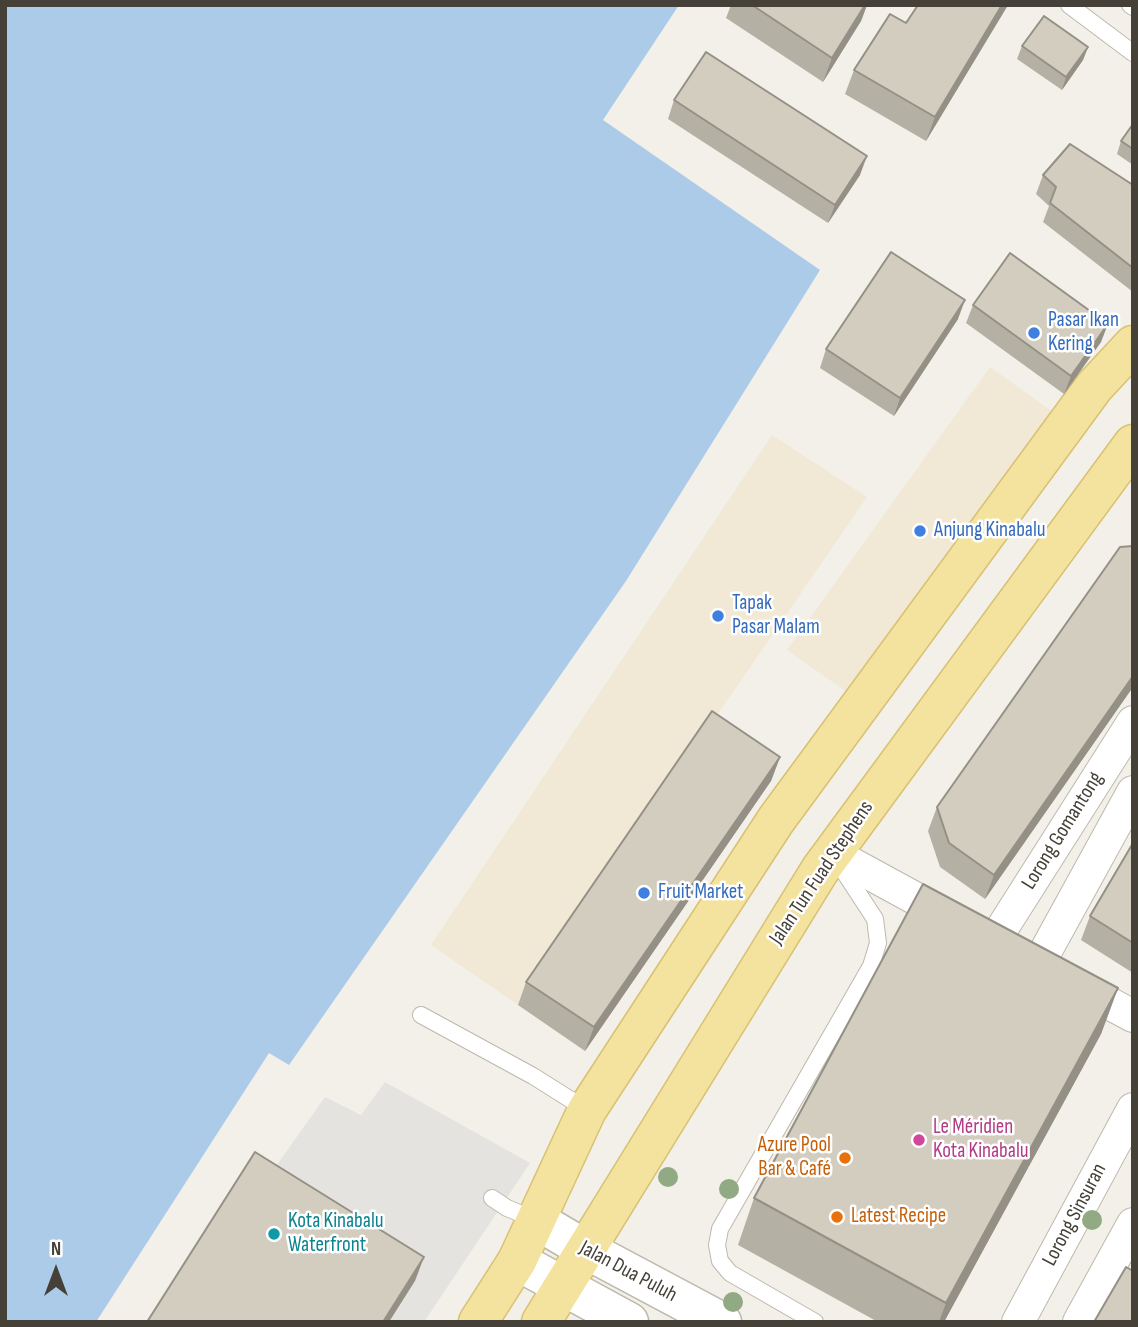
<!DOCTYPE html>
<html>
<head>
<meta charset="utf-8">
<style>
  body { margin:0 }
  #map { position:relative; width:1138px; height:1327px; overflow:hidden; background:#f2f0e8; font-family:"Sofia Sans Condensed",sans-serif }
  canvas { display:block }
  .frame { position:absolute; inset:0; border:7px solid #454138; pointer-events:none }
  .north { position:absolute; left:21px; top:1236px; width:70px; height:70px; -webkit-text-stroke:5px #fff; paint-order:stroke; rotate:0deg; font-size:19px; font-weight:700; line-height:28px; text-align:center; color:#454138 }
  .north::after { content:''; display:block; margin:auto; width:24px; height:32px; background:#454138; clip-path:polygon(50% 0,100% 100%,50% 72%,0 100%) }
</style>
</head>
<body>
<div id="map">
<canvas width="1138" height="1327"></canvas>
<div class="frame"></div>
<div class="north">N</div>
</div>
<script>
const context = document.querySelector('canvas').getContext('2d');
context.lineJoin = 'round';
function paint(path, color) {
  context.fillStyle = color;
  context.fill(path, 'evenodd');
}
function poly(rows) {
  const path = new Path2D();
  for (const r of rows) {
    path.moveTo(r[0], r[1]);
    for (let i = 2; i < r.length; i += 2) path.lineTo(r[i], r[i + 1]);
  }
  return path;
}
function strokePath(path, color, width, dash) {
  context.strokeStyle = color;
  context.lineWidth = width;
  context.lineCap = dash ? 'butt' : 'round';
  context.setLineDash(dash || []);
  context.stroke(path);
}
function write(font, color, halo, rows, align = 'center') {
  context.font = font + ' "Sofia Sans Condensed",sans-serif';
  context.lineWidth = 5;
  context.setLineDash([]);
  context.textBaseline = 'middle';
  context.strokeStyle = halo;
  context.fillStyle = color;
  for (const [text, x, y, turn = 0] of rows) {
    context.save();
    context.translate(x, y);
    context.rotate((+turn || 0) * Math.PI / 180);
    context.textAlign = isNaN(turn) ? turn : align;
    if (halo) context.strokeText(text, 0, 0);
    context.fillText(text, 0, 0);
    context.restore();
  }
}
const commercial = poly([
  [990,367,1053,412,851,695,787,650],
  [772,435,867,497,518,1005,431,945]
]);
const parking = poly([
  [385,1082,530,1163,424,1322,389,1322,415,1281,262,1186,325,1097,361,1115]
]);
const water = poly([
  [5,5,679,5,603,120,820,270,626,581,289,1065,269,1053,96,1322,5,1322]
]);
const service = poly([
  [1069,5,1133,53],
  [1130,5,1133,7],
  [421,1015,533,1076,587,1110],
  [492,1198,507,1208,536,1220],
  [815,1322,730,1273,720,1261,717,1245,720,1229,871,966,878,943,875,919,839,864]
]);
const minor = poly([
  [832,853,953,919],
  [994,941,1133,722],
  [1038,965,1133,792],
  [1075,985,1133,1016],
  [1018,1322,1133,1109],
  [1079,1322,1133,1224]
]);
const tertiary = poly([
  [536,1220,585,1249,722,1322],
  [517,1261,629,1322]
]);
const primary = poly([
  [478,1322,517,1261,587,1110,776,820,1094,387,1133,345],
  [541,1322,820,870,1133,444]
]);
const trees = [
  [668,1177],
  [729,1189],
  [1092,1220],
  [733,1302]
];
const wall = poly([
  [731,5,867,5,861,21,823,82,726,18],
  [1008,5,926,141,845,94,854,70],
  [1022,46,1088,47,1083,60,1062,90,1017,59],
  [674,100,860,175,828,223,668,119],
  [1133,124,1133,165,1117,154,1121,141],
  [1043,175,1133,185,1133,292,1043,222,1049,206,1036,194],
  [973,305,1101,342,1064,394,966,323],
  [958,319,894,416,820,368,826,349],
  [1133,546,1133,687,985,899,940,867,928,831,937,807],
  [780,757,771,781,585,1051,518,1005,526,982],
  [1133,843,1133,973,1081,940,1090,916],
  [1118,988,1101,1034,944,1322,878,1322,738,1245,754,1198]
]);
const shadedWall = poly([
  [865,5,867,5,861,21,823,82,832,58],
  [1002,5,1008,5,926,141,935,117],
  [1088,47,1083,60,1062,90,1066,77],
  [867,156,860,175,828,223,835,205],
  [965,300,958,319,894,416,900,398],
  [1108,324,1101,342,1064,394,1071,376],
  [1133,676,1133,687,985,899,994,875],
  [780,757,771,781,585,1051,594,1027],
  [1118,988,1101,1034,944,1322,939,1322,946,1303],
  [424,1257,415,1281,389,1322,383,1322]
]);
const building = poly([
  [752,5,865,5,832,58,752,5],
  [918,5,1002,5,935,117,854,70,890,14,906,23,918,5],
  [1044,16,1088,47,1066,77,1022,46,1044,16],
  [706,52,867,156,835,205,674,100,706,52],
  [1133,124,1133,149,1121,141,1133,124],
  [1070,144,1133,185,1133,268,1050,203,1056,187,1043,175,1070,144],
  [891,252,965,300,900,398,826,349,891,252],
  [1010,253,1108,324,1071,376,973,305,1010,253],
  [1133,546,1133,676,994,875,949,843,937,807,1120,547,1133,546],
  [712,711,780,757,594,1027,526,982,712,711],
  [1133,843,1133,943,1090,916,1133,843],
  [923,884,1118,988,946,1303,754,1198,923,884],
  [255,1152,424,1257,383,1322,147,1322,255,1152],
  [1126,1267,1133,1271,1133,1322,1094,1322,1126,1267]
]);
const markers = [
  [1034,333,7,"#3f7fe0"],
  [920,531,7,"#3f7fe0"],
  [718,616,7,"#3f7fe0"],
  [644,893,7,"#3f7fe0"],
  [919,1140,7,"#d1479c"],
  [845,1158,7,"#e8710a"],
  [837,1217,7,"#e8710a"],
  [274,1234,7,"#0f9aa8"]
];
const shopNames = [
  ["Pasar Ikan",1048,321],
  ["Kering",1048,345],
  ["Anjung Kinabalu",934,531],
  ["Tapak",732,604],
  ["Pasar Malam",732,628],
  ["Fruit Market",658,893]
];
const streetNames = [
  ["Lorong Gomantong",1063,831,-58],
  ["Jalan Tun Fuad Stephens",822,873,-56],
  ["Lorong Sinsuran",1075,1215,-62],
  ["Jalan Dua Puluh",628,1272,28]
];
const hotelNames = [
  ["Le Méridien",933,1128],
  ["Kota Kinabalu",933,1152]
];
const foodNames = [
  ["Azure Pool",831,1146],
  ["Bar & Café",831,1170],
  ["Latest Recipe",851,1217,"left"]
];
const cultureNames = [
  ["Kota Kinabalu",288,1222],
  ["Waterfront",288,1246]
];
paint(commercial, '#f2e8d6');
paint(parking, '#e4e3e0');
paint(water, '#abcbe9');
strokePath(service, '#bdb8ac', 18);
strokePath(minor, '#bdb8ac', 34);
strokePath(tertiary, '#bdb8ac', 41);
strokePath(primary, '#d8c171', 41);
strokePath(service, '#fff', 16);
strokePath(minor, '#fff', 32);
strokePath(tertiary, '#fff', 38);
strokePath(primary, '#f4e39f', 38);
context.fillStyle = '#92aa83';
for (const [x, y] of trees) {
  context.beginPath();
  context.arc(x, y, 10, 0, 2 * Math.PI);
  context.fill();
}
paint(wall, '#b5b0a4');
paint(shadedWall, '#949086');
paint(building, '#d3cdbf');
strokePath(building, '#949086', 2);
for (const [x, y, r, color] of markers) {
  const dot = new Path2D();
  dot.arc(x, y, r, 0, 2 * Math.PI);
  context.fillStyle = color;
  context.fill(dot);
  strokePath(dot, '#fff', 2.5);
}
write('21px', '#366cbe', '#fff', shopNames, 'left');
write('21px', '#454138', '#fff', streetNames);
write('21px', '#b23c85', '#fff', hotelNames, 'left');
write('21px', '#c56008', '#fff', foodNames, 'right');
write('21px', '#0d838f', '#fff', cultureNames, 'left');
</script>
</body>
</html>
